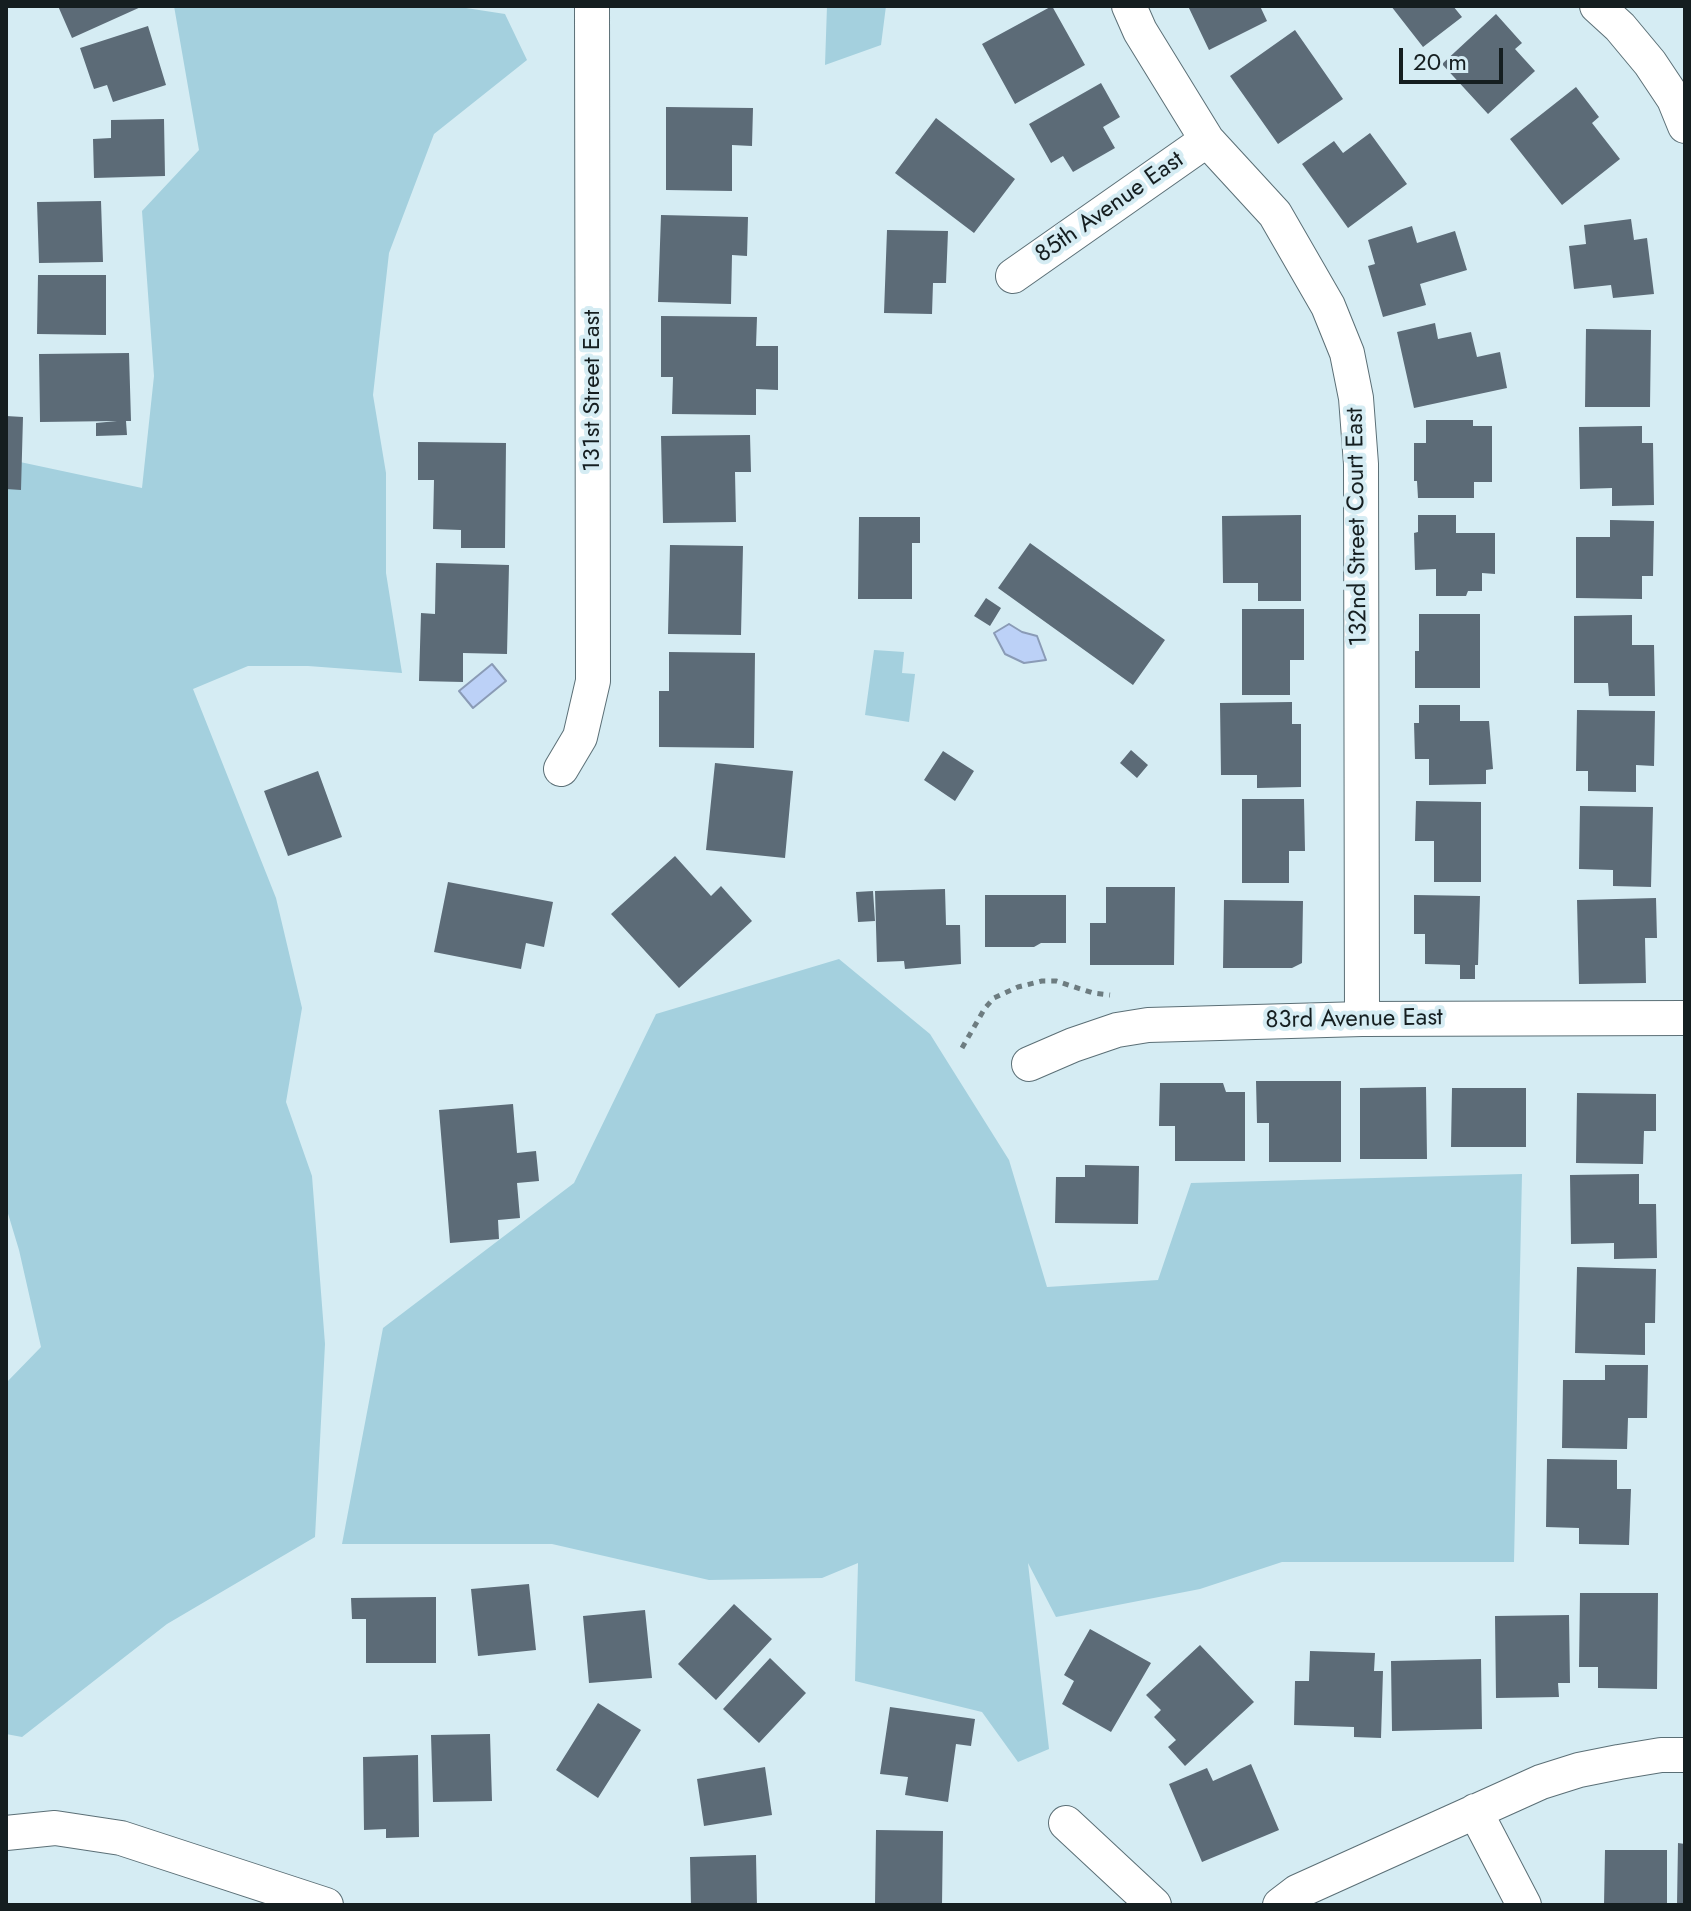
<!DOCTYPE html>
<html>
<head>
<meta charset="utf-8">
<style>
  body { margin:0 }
  #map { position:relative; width:1691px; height:1911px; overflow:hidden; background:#d5ecf3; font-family:Jost,sans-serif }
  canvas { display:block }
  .frame { position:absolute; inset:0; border:8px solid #151e20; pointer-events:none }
  .scale { position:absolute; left:1399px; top:48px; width:104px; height:36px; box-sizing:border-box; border:4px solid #151e20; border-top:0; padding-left:10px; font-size:24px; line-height:28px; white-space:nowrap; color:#151e20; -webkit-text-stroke:6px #d5ecf3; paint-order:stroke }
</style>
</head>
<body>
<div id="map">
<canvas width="1691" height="1911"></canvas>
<div class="frame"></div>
<div class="scale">20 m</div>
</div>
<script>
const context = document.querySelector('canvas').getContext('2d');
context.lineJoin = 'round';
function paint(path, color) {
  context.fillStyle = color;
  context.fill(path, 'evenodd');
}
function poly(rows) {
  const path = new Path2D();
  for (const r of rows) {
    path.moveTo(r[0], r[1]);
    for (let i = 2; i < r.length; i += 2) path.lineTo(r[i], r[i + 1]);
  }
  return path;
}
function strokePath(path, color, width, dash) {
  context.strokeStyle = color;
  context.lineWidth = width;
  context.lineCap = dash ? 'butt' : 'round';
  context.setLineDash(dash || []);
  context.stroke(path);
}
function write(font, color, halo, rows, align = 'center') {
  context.font = font + ' Jost,sans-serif';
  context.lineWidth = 8;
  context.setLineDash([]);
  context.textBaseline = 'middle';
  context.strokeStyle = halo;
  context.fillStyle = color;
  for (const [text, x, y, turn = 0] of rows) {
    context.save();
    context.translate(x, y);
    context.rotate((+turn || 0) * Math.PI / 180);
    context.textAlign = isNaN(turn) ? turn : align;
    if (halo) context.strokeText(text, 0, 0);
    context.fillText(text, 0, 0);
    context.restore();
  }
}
const green = poly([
  [174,6,453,6,505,14,527,60,434,134,389,253,373,395,386,473,386,573,402,673,308,666,248,666,193,689,276,898,302,1008,286,1102,312,1176,325,1344,315,1537,167,1624,22,1737,6,1734,6,1383,41,1347,19,1250,6,1207,6,459,142,488,154,376,142,211,199,150],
  [827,6,886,6,881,45,825,65],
  [874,650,904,652,902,673,915,674,909,722,865,715],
  [839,959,930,1034,1009,1160,1047,1287,1158,1280,1191,1183,1522,1174,1514,1562,1282,1562,1200,1589,1056,1617,1028,1563,1049,1749,1018,1762,982,1712,855,1681,858,1563,822,1578,709,1580,552,1544,342,1544,383,1328,574,1183,656,1014]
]);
const water = poly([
  [1009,624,1022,632,1037,636,1046,660,1024,663,1005,654,994,633,1009,624],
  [492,664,506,681,473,708,459,691,492,664]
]);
const building = poly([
  [58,6,143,6,72,38],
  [1052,6,1085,65,1015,104,982,44],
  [1188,6,1260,6,1267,21,1209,50],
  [1391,6,1453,6,1462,17,1423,47],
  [1496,14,1522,43,1515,49,1535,71,1488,114,1442,64],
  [148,26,166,85,113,102,107,85,94,89,80,48],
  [1295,30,1343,99,1278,144,1230,76],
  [1101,83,1120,117,1103,127,1115,148,1073,172,1063,156,1051,163,1029,124],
  [1576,87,1599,117,1592,123,1620,159,1562,205,1510,139],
  [666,107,753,108,752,146,732,145,732,191,666,190],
  [936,118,1015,179,974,233,895,173],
  [164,119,165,176,94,178,93,139,111,138,111,120],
  [1370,133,1407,184,1348,228,1302,164,1334,141,1343,153],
  [101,201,103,262,39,263,37,202],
  [661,215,748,217,747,256,732,255,731,304,658,302],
  [1631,219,1634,240,1647,238,1654,294,1613,298,1611,285,1574,289,1569,246,1586,244,1584,225],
  [1412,226,1417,243,1455,231,1467,270,1420,284,1426,305,1383,317,1368,266,1375,264,1368,240],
  [887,230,948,231,946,283,933,283,932,314,884,313],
  [38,275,106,275,106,335,37,334],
  [661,316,757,317,756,346,778,346,778,390,756,389,756,415,672,414,673,377,661,377],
  [1435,323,1438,339,1471,332,1477,357,1500,352,1507,388,1414,408,1397,332],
  [1586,329,1651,330,1650,407,1585,407],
  [129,353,131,421,126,421,127,435,96,436,96,423,117,421,40,422,39,354],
  [6,416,23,417,21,490,6,489],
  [1426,420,1473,420,1473,426,1492,426,1492,482,1474,482,1474,498,1418,498,1417,481,1414,481,1414,443,1426,443],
  [1642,426,1642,443,1653,443,1654,505,1612,506,1612,488,1580,489,1579,427],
  [750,435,751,472,735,472,736,522,663,523,661,436],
  [418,442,506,443,505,548,461,548,461,530,433,529,434,480,418,480],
  [1301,515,1301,601,1258,601,1258,583,1223,583,1222,516],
  [1418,515,1456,515,1456,533,1495,533,1495,574,1482,573,1482,591,1468,591,1466,596,1436,596,1436,569,1415,570,1414,533,1418,532],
  [859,517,920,517,920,543,912,543,912,599,858,599],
  [1610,520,1654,521,1653,576,1642,576,1642,599,1576,598,1576,537,1610,537],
  [1030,543,1165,640,1133,685,998,588],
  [670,545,743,546,741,635,668,634],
  [436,563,509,565,507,654,463,653,463,682,419,681,421,613,435,614],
  [986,598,1001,608,990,626,974,616],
  [1242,609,1304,609,1304,660,1290,660,1290,695,1242,695],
  [1419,614,1480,614,1480,688,1415,688,1415,651,1419,651],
  [1632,615,1632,645,1654,645,1655,696,1609,696,1608,683,1574,683,1574,616],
  [669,652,755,653,754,748,659,747,659,691,669,691],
  [1292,702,1292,724,1301,724,1301,787,1257,788,1257,775,1221,775,1220,703],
  [1419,705,1460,705,1460,721,1489,721,1493,769,1486,770,1486,784,1429,785,1429,759,1415,759,1414,723,1419,723],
  [1577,710,1655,711,1654,766,1636,765,1636,792,1588,791,1588,771,1576,771],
  [1131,750,1148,765,1137,778,1120,763],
  [943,751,974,771,955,801,924,780],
  [715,763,793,771,785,858,706,850],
  [318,771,342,837,288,856,264,791],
  [1242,799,1304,799,1305,851,1289,851,1289,883,1242,883],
  [1416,801,1481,802,1481,882,1434,882,1434,841,1415,841],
  [1580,806,1653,807,1651,887,1613,886,1613,870,1579,869],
  [675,856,711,896,721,886,752,921,679,988,611,914],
  [448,882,553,902,544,947,526,943,521,969,434,952],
  [1106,887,1175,887,1174,965,1090,965,1090,923,1106,923],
  [945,889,946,925,960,925,961,964,905,969,904,961,877,962,875,891],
  [873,891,875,921,858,922,856,892],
  [985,895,1066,895,1066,943,1041,943,1034,947,985,947],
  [1414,895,1480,896,1478,965,1475,965,1475,979,1460,979,1460,965,1425,964,1425,934,1414,934],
  [1656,898,1657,938,1645,938,1646,983,1579,984,1577,900],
  [1224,900,1303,901,1302,963,1292,968,1223,968],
  [1256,1081,1341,1081,1341,1162,1269,1162,1269,1123,1257,1123],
  [1160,1083,1223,1083,1226,1092,1245,1092,1245,1161,1175,1161,1175,1126,1159,1126],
  [1426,1087,1427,1159,1360,1159,1360,1088],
  [1452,1088,1526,1088,1526,1147,1451,1147],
  [1577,1093,1656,1094,1656,1131,1644,1131,1643,1164,1576,1163],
  [513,1104,517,1153,536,1151,539,1181,517,1183,520,1218,498,1220,499,1239,450,1243,439,1110],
  [1085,1165,1139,1166,1138,1224,1055,1223,1056,1177,1085,1177],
  [1639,1174,1639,1204,1656,1204,1657,1258,1614,1259,1614,1243,1571,1244,1570,1175],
  [1577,1267,1656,1269,1655,1323,1645,1323,1645,1355,1575,1353],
  [1605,1365,1648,1365,1647,1418,1628,1418,1627,1449,1562,1448,1563,1380,1605,1380],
  [1547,1459,1617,1460,1617,1489,1631,1489,1629,1545,1579,1544,1579,1528,1546,1527],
  [529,1584,536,1650,478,1656,471,1589],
  [1580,1593,1658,1593,1657,1689,1598,1688,1598,1667,1579,1667],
  [436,1597,436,1663,366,1663,366,1619,352,1619,351,1598],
  [734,1604,772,1639,716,1700,678,1664],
  [645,1610,652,1678,589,1683,583,1616],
  [1569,1615,1570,1683,1558,1683,1559,1697,1496,1698,1495,1616],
  [1090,1629,1151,1663,1111,1732,1062,1704,1074,1681,1064,1675],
  [1200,1645,1254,1702,1185,1766,1168,1747,1176,1740,1154,1717,1161,1710,1146,1695],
  [1310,1651,1375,1653,1374,1671,1383,1671,1381,1738,1354,1737,1354,1727,1294,1725,1295,1681,1309,1681],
  [770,1658,806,1693,759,1743,723,1709],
  [1481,1659,1482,1729,1392,1731,1391,1661],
  [598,1703,641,1730,598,1798,556,1770],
  [890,1707,975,1719,971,1746,956,1744,948,1802,905,1795,908,1777,880,1774],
  [490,1734,492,1801,433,1802,431,1735],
  [418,1755,419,1837,386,1838,386,1829,364,1830,363,1757],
  [1251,1764,1279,1830,1202,1862,1169,1784,1207,1768,1213,1781],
  [765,1767,772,1815,704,1826,697,1779],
  [876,1830,943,1831,942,1905,875,1904],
  [1678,1843,1685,1844,1685,1905,1677,1905],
  [1605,1850,1667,1850,1667,1905,1604,1905],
  [756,1855,757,1905,691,1905,690,1857]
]);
const path = poly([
  [962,1048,985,1008,994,998,1018,987,1042,981,1056,981,1093,993,1110,995]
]);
const street = poly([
  [1129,6,1140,31,1207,140,1275,214,1328,306,1347,353,1356,398,1361,464,1362,1019],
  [1597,6,1620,27,1650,63,1674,99,1685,126],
  [1013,276,1207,140],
  [561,769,580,737,593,681,592,6],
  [1029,1064,1073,1045,1117,1030,1148,1025,1362,1019,1685,1018],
  [1475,1811,1524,1905],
  [1066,1823,1154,1905],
  [6,1833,55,1828,121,1838,326,1905],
  [1280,1905,1297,1892,1541,1782,1579,1770,1619,1762,1661,1755,1685,1755]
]);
const streetNames = [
  ["85th Avenue East",1110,208,-35],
  ["131st Street East",593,391,-90],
  ["132nd Street Court East",1358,527,-91],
  ["83rd Avenue East",1354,1020,-1]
];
paint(green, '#a4d0de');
paint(water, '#bcd1f7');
strokePath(water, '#8a9bb6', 2);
paint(building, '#5c6b77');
strokePath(street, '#5b6f76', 36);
strokePath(path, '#6d7c80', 5, [6, 6]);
strokePath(street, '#fff', 34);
write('24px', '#151e20', '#d5ecf3', streetNames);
</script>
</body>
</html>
